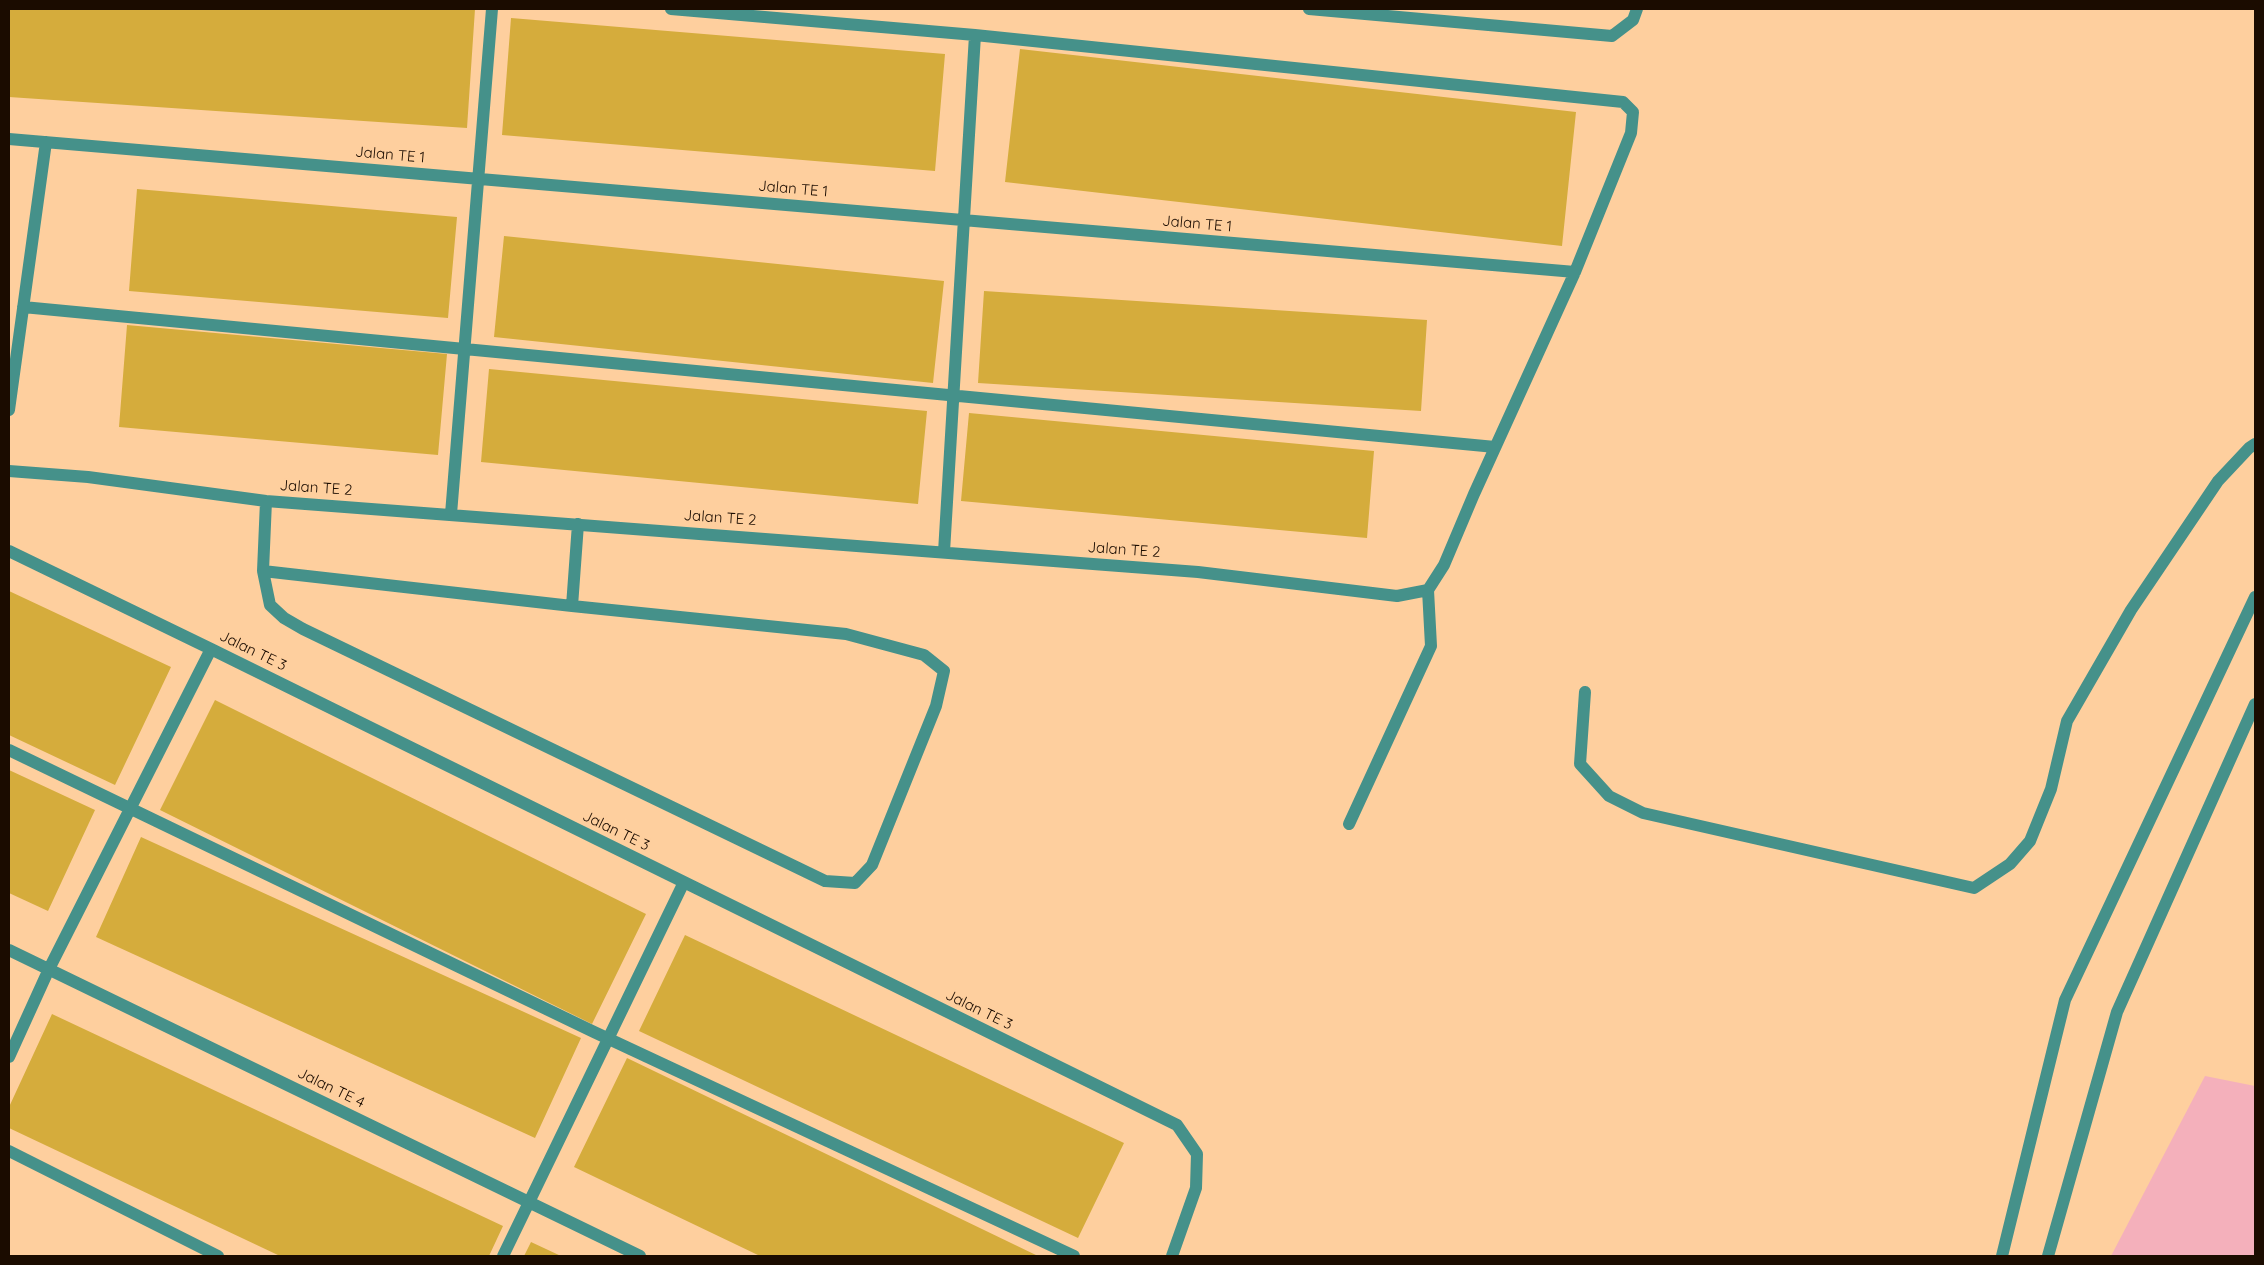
<!DOCTYPE html>
<html>
<head>
<meta charset="utf-8">
<style>
  body { margin:0 }
  #map { position:relative; width:2264px; height:1265px; overflow:hidden; background:#fecf9e; font-family:Quicksand,sans-serif }
  canvas { display:block }
  .frame { position:absolute; inset:0; border:10px solid #1b0c00; pointer-events:none }
</style>
</head>
<body>
<div id="map">
<canvas width="2264" height="1265"></canvas>
<div class="frame"></div>
</div>
<script>
const context = document.querySelector('canvas').getContext('2d');
context.lineJoin = 'round';
function paint(path, color) {
  context.fillStyle = color;
  context.fill(path, 'evenodd');
}
function poly(rows) {
  const path = new Path2D();
  for (const r of rows) {
    path.moveTo(r[0], r[1]);
    for (let i = 2; i < r.length; i += 2) path.lineTo(r[i], r[i + 1]);
  }
  return path;
}
function strokePath(path, color, width, dash) {
  context.strokeStyle = color;
  context.lineWidth = width;
  context.lineCap = dash ? 'butt' : 'round';
  context.setLineDash(dash || []);
  context.stroke(path);
}
function write(font, color, halo, rows, align = 'center') {
  context.font = font + ' Quicksand,sans-serif';
  context.lineWidth = 4;
  context.setLineDash([]);
  context.textBaseline = 'middle';
  context.strokeStyle = halo;
  context.fillStyle = color;
  for (const [text, x, y, turn = 0] of rows) {
    context.save();
    context.translate(x, y);
    context.rotate((+turn || 0) * Math.PI / 180);
    context.textAlign = isNaN(turn) ? turn : align;
    if (halo) context.strokeText(text, 0, 0);
    context.fillText(text, 0, 0);
    context.restore();
  }
}
const green = poly([
  [2205,1076,2255,1086,2255,1256,2111,1256]
]);
const building = poly([
  [9,9,475,9,467,128,9,97],
  [511,18,945,54,935,171,502,135],
  [1020,49,1576,112,1562,246,1005,182],
  [137,189,457,217,448,318,129,291],
  [504,236,944,281,933,383,494,337],
  [984,291,1427,320,1421,411,978,383],
  [127,325,447,354,438,455,119,427],
  [489,369,927,411,918,504,481,462],
  [969,413,1374,451,1367,538,961,501],
  [9,591,171,667,115,785,9,735],
  [215,700,646,914,592,1024,160,810],
  [9,770,95,810,48,911,9,893],
  [141,837,581,1038,535,1138,96,937],
  [685,935,1124,1143,1078,1238,639,1031],
  [52,1014,503,1226,489,1256,280,1256,9,1128,9,1107],
  [627,1058,1038,1256,760,1256,574,1167],
  [531,1242,561,1256,524,1256]
]);
const minor = poly([
  [671,9,975,35,1623,102,1633,112,1631,133,1575,272,1474,494,1444,565,1428,590,1431,646,1349,824],
  [1309,9,1612,36,1633,20,1637,9],
  [9,139,1575,272],
  [23,307,1495,447],
  [9,410,46,142],
  [9,471,88,477,266,501,1198,572,1397,596,1428,590],
  [266,501,263,571,572,606],
  [451,514,492,9],
  [9,551,211,649,1177,1125,1197,1154,1196,1188,1172,1256],
  [944,552,975,35],
  [263,571,270,605,284,618,303,629,825,881,855,883,872,865,936,706,944,671,924,655,846,634,572,606,578,524],
  [1585,692,1580,764,1609,796,1643,813,1974,888,2010,864,2030,841,2051,789,2067,721,2131,610,2218,481,2249,448,2255,444],
  [9,750,594,1032,1074,1256],
  [9,950,640,1256],
  [9,1057,49,969,211,649],
  [9,1151,218,1256],
  [503,1256,684,882],
  [2002,1256,2065,1000,2255,597],
  [2048,1256,2117,1012,2255,704]
]);
const streetNames = [
  ["Jalan TE 1",390,155,5],
  ["Jalan TE 1",793,189,5],
  ["Jalan TE 1",1197,224,5],
  ["Jalan TE 2",316,488,4],
  ["Jalan TE 2",720,518,4],
  ["Jalan TE 2",1124,550,4],
  ["Jalan TE 3",253,651,26],
  ["Jalan TE 3",616,831,26],
  ["Jalan TE 3",979,1010,26],
  ["Jalan TE 4",331,1088,26]
];
paint(green, '#f4b0bb');
paint(building, '#d5ac3c');
strokePath(minor, '#45918a', 12);
write('15px', '#1b0c00', '#fecf9e', streetNames);
</script>
</body>
</html>
